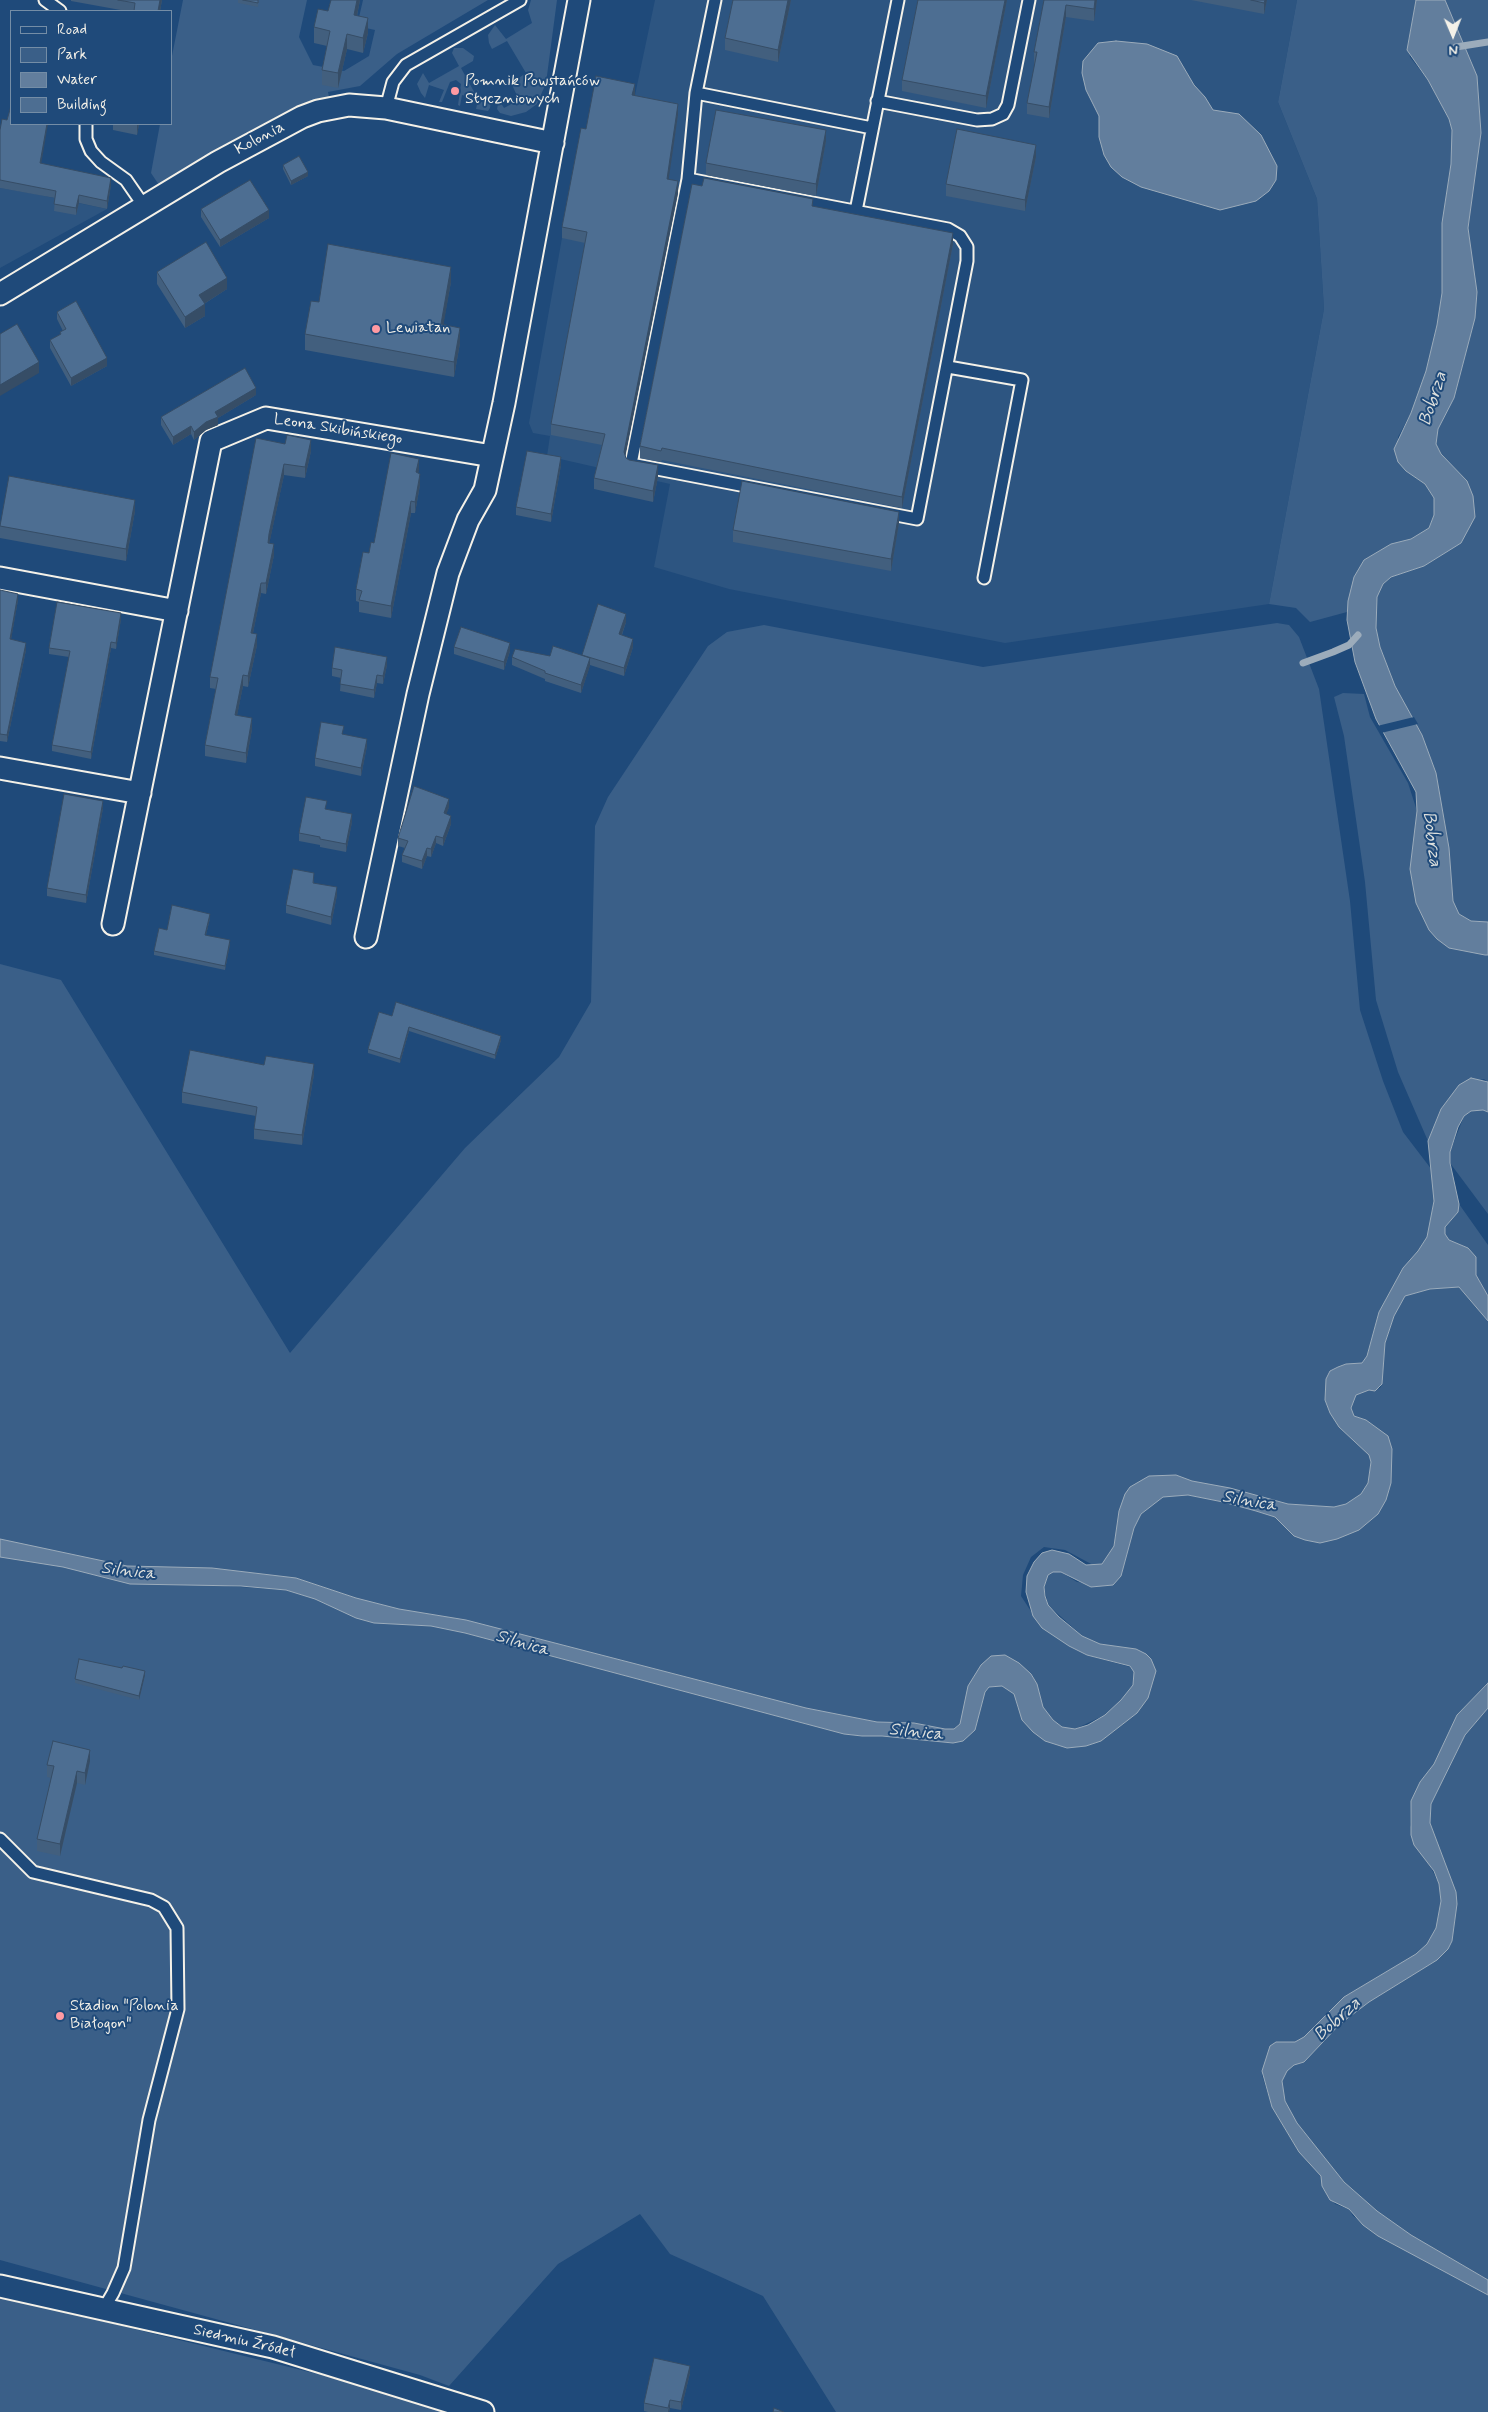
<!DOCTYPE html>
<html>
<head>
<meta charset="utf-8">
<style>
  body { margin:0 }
  #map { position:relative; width:1488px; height:2412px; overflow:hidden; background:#1f4a7a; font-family:Mynerve,sans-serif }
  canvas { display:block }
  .legend { position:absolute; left:10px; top:10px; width:162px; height:115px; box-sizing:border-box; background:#1f4a7a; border:1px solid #748da6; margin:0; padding:6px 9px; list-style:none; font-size:15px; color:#f4f1e8 }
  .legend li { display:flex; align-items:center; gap:10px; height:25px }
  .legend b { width:25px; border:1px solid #748da6 }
  .north { position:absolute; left:1428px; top:10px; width:50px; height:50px; -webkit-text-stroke:4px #1f4a7a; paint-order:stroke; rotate:179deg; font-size:14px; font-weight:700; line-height:20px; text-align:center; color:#f4f1e8 }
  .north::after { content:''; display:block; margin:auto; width:18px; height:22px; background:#f4f1e8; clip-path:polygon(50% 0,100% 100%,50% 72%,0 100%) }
</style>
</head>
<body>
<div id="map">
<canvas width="1488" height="2412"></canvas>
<ul class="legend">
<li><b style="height:6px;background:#1f4a7a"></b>Road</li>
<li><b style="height:14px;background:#3a5f88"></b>Park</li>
<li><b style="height:14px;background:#627e9d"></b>Water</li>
<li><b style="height:14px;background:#4d6e92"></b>Building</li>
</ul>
<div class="north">N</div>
</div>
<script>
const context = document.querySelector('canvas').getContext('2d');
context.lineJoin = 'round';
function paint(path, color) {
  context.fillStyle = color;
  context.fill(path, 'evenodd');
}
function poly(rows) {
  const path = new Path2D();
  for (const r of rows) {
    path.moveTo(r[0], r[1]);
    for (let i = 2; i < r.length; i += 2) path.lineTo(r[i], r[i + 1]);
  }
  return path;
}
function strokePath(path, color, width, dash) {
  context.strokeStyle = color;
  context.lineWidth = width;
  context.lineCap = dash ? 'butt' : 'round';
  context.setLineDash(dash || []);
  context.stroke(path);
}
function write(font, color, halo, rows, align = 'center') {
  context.font = font + ' Mynerve,sans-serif';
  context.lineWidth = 4;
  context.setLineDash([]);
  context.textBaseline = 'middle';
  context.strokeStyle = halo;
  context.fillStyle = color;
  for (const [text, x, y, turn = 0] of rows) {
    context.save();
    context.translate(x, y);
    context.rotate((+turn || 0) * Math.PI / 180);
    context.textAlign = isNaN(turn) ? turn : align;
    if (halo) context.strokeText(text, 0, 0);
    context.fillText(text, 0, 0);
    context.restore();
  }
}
const built = poly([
  [655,0,1297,0,1278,102,1317,199,1324,309,1269,604,1005,643,729,589,654,567,670,484,547,456,550,436,533,433,529,423,562,238,596,88,635,95],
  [0,188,35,194,107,209,0,268]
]);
const green = poly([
  [183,0,307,0,299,37,313,65,344,71,369,56,375,30,357,26,363,0,488,0,397,54,360,86,328,92,329,97,301,106,273,119,213,152,159,185,151,173,160,124,171,124,171,61],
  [531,0,557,0,546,83,537,104,526,112,511,116,500,113,497,109,499,100,504,108,519,100,513,87,513,82,526,73,507,41,492,49,489,43,488,35,495,25,506,39,532,23,528,10],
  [1297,0,1416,0,1408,43,1410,57,1428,80,1449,119,1452,130,1451,164,1442,223,1442,293,1437,325,1426,371,1411,413,1398,437,1398,462,1406,471,1425,484,1434,498,1434,515,1429,528,1411,539,1391,544,1364,560,1354,577,1347,612,1310,622,1296,608,1269,604,1324,309,1317,199,1278,102],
  [1445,0,1488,0,1488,922,1471,921,1459,914,1453,901,1449,848,1436,773,1422,735,1395,686,1380,647,1376,628,1377,597,1383,584,1391,577,1424,566,1461,543,1467,481,1441,454,1436,444,1438,429,1454,398,1475,318,1477,292,1468,228,1481,133,1477,76],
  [454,48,463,48,474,56,473,61,461,68,478,99,492,95,490,108,488,111,476,109,478,100,462,95,460,106,458,105,461,84,456,80,450,82,442,102,439,102,444,90,429,85,425,98,421,93,417,84,423,73,429,83,459,66,452,53],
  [1277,623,1289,625,1299,637,1319,689,1350,901,1360,1010,1383,1081,1403,1132,1432,1170,1434,1185,1434,1201,1427,1237,1418,1251,1403,1268,1379,1312,1367,1356,1362,1363,1346,1364,1338,1367,1330,1371,1326,1379,1325,1400,1330,1413,1339,1427,1369,1454,1371,1462,1368,1483,1361,1494,1346,1504,1334,1507,1288,1504,1192,1481,1176,1475,1117,1529,1114,1546,1102,1564,1095,1566,1065,1550,1044,1547,1031,1557,1023,1575,1021,1596,1042,1628,1069,1646,1087,1655,1130,1667,1134,1672,1133,1685,1121,1700,1105,1715,1075,1729,1062,1727,1053,1720,1043,1707,1037,1684,1031,1674,1005,1655,960,1724,954,1729,945,1729,914,1723,877,1722,806,1708,466,1620,399,1609,359,1599,296,1578,212,1568,210,1585,286,1590,315,1599,356,1618,374,1623,431,1626,465,1633,844,1734,862,1736,882,1736,953,1743,975,1730,985,1692,989,1687,1002,1686,1014,1694,1018,1708,1067,1748,1086,1746,1101,1740,1137,1713,1151,1659,1136,1649,1100,1644,1082,1636,1048,1605,1044,1587,1048,1575,1053,1572,1061,1572,1077,1582,1113,1585,1121,1576,1134,1528,1141,1514,1162,1497,1188,1495,1223,1502,1256,1511,1275,1517,1294,1536,1378,1514,1366,1420,1354,1416,1351,1408,1352,1402,1356,1395,1362,1391,1380,1388,1382,1384,1385,1343,1394,1316,1405,1296,1430,1289,1459,1287,1488,1321,1488,1683,1457,1715,1434,1764,1420,1782,1411,1801,1410,1825,1439,1884,1441,1901,1439,1915,1436,1928,1427,1944,1416,1954,1344,1997,1304,2037,1295,2043,1282,2042,1262,2075,1272,2107,1299,2152,1321,2176,1324,2190,1335,2204,1349,2209,1353,2216,1488,2295,1488,2412,836,2412,763,2296,670,2254,640,2214,558,2264,449,2386,420,2375,0,2260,0,964,61,980,290,1353,465,1148,559,1057,591,1002,595,826,608,797,708,646,727,632,764,625,983,667],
  [1343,693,1364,694,1370,717,1408,783,1417,811,1410,869,1449,948,1488,955,1488,1082,1484,1079,1459,1085,1441,1109,1428,1141,1398,1072,1376,1000,1365,882,1344,736,1334,697],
  [1483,1110,1488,1112,1488,1214,1450,1163,1450,1152,1464,1116,1471,1111],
  [1459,1204,1488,1245,1488,1296,1476,1275,1476,1257,1468,1248,1449,1240,1445,1234,1445,1227,1458,1212],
  [1488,1708,1488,2280,1411,2235,1377,2211,1344,2182,1297,2123,1285,2101,1282,2081,1286,2071,1294,2065,1304,2062,1340,2024,1369,2002,1437,1960,1448,1949,1452,1941,1457,1904,1456,1892,1430,1823,1431,1804,1465,1735],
  [0,2296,346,2381,443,2412,0,2412]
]);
const water = poly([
  [1416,0,1445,0,1477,76,1481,133,1468,228,1477,292,1475,318,1454,398,1438,429,1436,444,1441,454,1467,481,1473,496,1475,517,1461,543,1424,566,1391,577,1383,584,1377,597,1376,628,1380,647,1395,686,1422,735,1436,773,1449,848,1453,901,1459,914,1471,921,1488,922,1488,955,1485,955,1449,948,1437,939,1429,930,1416,903,1410,869,1417,811,1416,792,1376,719,1355,662,1347,620,1348,601,1354,577,1364,560,1391,544,1411,539,1429,528,1434,515,1434,498,1425,484,1406,471,1398,462,1394,449,1411,413,1426,371,1437,325,1442,293,1442,223,1451,164,1452,130,1449,119,1428,80,1407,50,1416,0],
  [1116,41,1147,44,1177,56,1194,85,1205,97,1213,110,1239,114,1261,135,1277,166,1276,180,1269,191,1256,201,1220,210,1141,187,1122,177,1111,167,1104,155,1099,137,1099,116,1086,90,1082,73,1083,61,1098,43,1116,41],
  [1471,1078,1488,1082,1488,1112,1483,1110,1471,1111,1464,1116,1458,1127,1450,1152,1450,1163,1459,1204,1458,1212,1445,1227,1445,1234,1449,1240,1468,1248,1476,1257,1476,1275,1488,1296,1488,1321,1459,1287,1430,1289,1405,1296,1394,1316,1385,1343,1382,1384,1375,1391,1369,1390,1356,1395,1351,1408,1354,1416,1366,1420,1388,1436,1392,1449,1391,1483,1386,1500,1378,1514,1359,1530,1337,1539,1320,1543,1305,1540,1294,1536,1275,1517,1256,1511,1223,1502,1188,1495,1163,1497,1141,1514,1134,1528,1121,1576,1113,1585,1091,1587,1061,1572,1053,1572,1048,1575,1044,1587,1045,1596,1048,1605,1059,1617,1082,1636,1100,1644,1136,1649,1146,1654,1151,1659,1156,1671,1148,1698,1137,1713,1101,1741,1086,1746,1067,1748,1045,1741,1033,1732,1022,1720,1014,1694,1002,1686,989,1687,985,1692,975,1730,963,1741,953,1743,882,1736,862,1736,844,1734,465,1633,431,1626,374,1623,356,1618,315,1599,286,1590,241,1586,130,1584,63,1567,0,1557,0,1539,127,1566,212,1568,296,1578,356,1598,399,1609,466,1620,806,1708,877,1722,914,1723,945,1729,954,1729,960,1724,968,1686,981,1665,991,1656,1005,1655,1019,1663,1031,1674,1037,1684,1043,1707,1053,1720,1062,1727,1075,1729,1088,1725,1105,1715,1121,1700,1133,1685,1134,1672,1130,1666,1087,1655,1069,1646,1042,1628,1033,1616,1026,1592,1027,1576,1034,1562,1042,1553,1052,1550,1069,1554,1086,1565,1102,1564,1114,1546,1119,1511,1125,1494,1130,1487,1149,1476,1176,1475,1192,1481,1230,1488,1288,1504,1334,1507,1346,1504,1361,1494,1368,1483,1371,1462,1369,1455,1339,1427,1330,1413,1325,1400,1326,1379,1330,1371,1338,1367,1346,1364,1362,1363,1367,1356,1379,1312,1403,1268,1418,1251,1427,1237,1434,1201,1428,1141,1441,1109,1459,1085,1471,1078],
  [1488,1683,1488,1708,1465,1735,1431,1804,1430,1823,1456,1892,1457,1904,1452,1941,1448,1949,1437,1960,1369,2002,1340,2024,1304,2062,1294,2065,1287,2071,1282,2081,1285,2101,1297,2123,1344,2182,1377,2211,1411,2235,1488,2280,1488,2295,1378,2236,1363,2225,1349,2209,1330,2200,1322,2186,1321,2176,1299,2152,1272,2107,1262,2071,1270,2046,1276,2042,1295,2042,1304,2037,1344,1997,1416,1954,1427,1944,1436,1928,1441,1901,1439,1884,1434,1871,1414,1845,1411,1835,1411,1801,1420,1782,1434,1764,1457,1715,1488,1683]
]);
const pier = poly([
  [1414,717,1418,724,1381,733,1377,726]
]);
const stream = poly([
  [1456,47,1488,42],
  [1303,663,1333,652,1349,645,1358,635]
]);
const service = poly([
  [45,0,60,11],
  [715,0,696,93,872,128],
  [877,101,977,120,992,119,1003,114,1008,105,1029,0],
  [386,108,393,82,406,65,520,0],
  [86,124,86,139,91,151,101,162,126,180,144,206],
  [688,179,948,229,960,236,967,247,967,261,917,519,631,464,688,179],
  [688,179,696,93],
  [856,211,898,0],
  [948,367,1022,380,984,578],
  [0,1839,33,1872,151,1900,164,1907,177,1928,178,2009,149,2120,124,2268,113,2293,103,2310]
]);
const minor = poly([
  [0,294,218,162,302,117,318,111,349,105,386,108,553,143],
  [0,578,177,611],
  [0,768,140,793],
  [113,924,211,441,266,418,492,456],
  [366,937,418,694,448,573,468,520,485,490,504,403,579,0],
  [0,2286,273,2347,483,2412]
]);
const wall = poly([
  [71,0,162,0,160,11,126,11,71,1],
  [238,0,259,0,258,7,238,3],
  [331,0,360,0,357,16,368,33,363,53,347,49,338,88,322,85,322,70,327,46,314,43,314,27,328,11],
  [733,0,791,0,778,62,725,50,725,38],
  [918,0,1007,0,986,108,902,91,902,80],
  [1044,0,1097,0,1094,21,1066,17,1049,118,1027,114,1027,103,1035,64,1034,63,1034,52],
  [1191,0,1267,0,1264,14],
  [635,96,678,115,668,180,678,193,625,456,626,458,658,477,653,502,594,489,594,478,602,445,551,435,551,424,585,243,562,238,562,227,586,129],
  [113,124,139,124,137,135,113,130],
  [0,130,41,163,111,185,107,209,79,203,76,215,54,211,55,198,0,188],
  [826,141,816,196,706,175,706,163],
  [1036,157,1025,211,946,196,946,184],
  [283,165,308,176,291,185,283,169],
  [813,207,953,244,902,508,662,460,661,462,640,458,640,446],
  [201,209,269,218,220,247,201,217],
  [157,272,227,289,204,304,205,316,185,328,157,284],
  [451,282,443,325,460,343,454,377,305,350,305,334,319,302],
  [57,312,107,366,71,386,50,348,50,340,60,335,60,332,63,331,57,319],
  [256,395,218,418,218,425,206,430,194,440,191,434,173,445,161,425,161,417],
  [285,444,311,451,305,478,284,475,269,544,274,555,266,594,261,593,253,633,257,645,248,687,243,686,237,715,252,729,246,763,205,756,205,745,216,689,210,688,210,677],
  [561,465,551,522,516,515,516,507],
  [419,470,418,473,420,485,415,513,411,513,391,618,359,612,359,602,356,601,356,589,369,553],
  [135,511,126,561,0,538,0,526],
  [899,523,891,571,733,542,733,530],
  [0,590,18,600,11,639,26,650,7,742,0,741],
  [121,619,116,649,111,648,91,759,52,751,52,745,69,657,49,654,49,648],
  [626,622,622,635,633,647,624,676,590,665,581,693,545,681,545,679,512,665,512,657,582,656],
  [454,647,510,651,504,670,454,654],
  [387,665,383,684,377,683,374,698,340,691,341,678,332,676,332,668],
  [344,734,367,746,361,776,315,766,315,758],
  [449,807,446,814,451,824,443,846,436,843,431,857,427,856,422,869,402,862,402,855,405,848,398,846,398,838],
  [103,808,86,903,47,896,47,888],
  [327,809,352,822,346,852,320,847,320,845,299,841,299,833],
  [314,881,314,883,337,895,331,925,286,913,286,905],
  [210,918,206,935,230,944,225,970,154,955,154,951,167,930],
  [392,1016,501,1040,495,1059,409,1031,400,1063,368,1053,368,1049],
  [314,1074,302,1145,254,1139,254,1129,256,1116,182,1103,182,1092],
  [145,1675,139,1700,75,1683,75,1679],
  [90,1761,85,1785,77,1783,60,1856,37,1851,37,1839,51,1778,47,1777,47,1765],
  [690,2373,681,2410,670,2408,669,2412,648,2412,644,2411,644,2403]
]);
const shadedWall = poly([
  [160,0,162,0,160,11,158,11],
  [357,0,360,0,354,30,354,15],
  [788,0,791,0,778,62,778,50],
  [1005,0,1007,0,986,108,986,96],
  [1095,0,1097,0,1094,21,1094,9],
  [1265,0,1267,0,1264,14,1264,3],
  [1066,5,1066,17,1049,118,1049,107],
  [368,18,368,33,363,53,363,38],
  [347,34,347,49,338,88,338,73],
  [635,84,635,95,632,95],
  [678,104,678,115,667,191,667,179],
  [47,124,48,124,40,171,40,163],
  [137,124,139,124,137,135],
  [826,130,826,141,816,196,816,184],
  [1036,145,1036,157,1025,211,1025,200],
  [308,172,308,176,291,185,291,181],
  [111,178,111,185,107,209,107,201],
  [678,181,678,193,624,463,624,452],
  [79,195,79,203,76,215,76,208],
  [269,210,269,218,220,247,220,240],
  [953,233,953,244,902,508,902,497],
  [451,267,451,282,441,339,441,324],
  [227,278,227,289,199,307,199,295],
  [205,304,205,316,185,328,185,317],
  [460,328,460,343,454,377,454,362],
  [107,358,107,366,71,386,71,378],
  [39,362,39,373,0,396,0,385],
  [256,388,256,395,218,418,218,425,206,430,194,440,194,432,215,412],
  [191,426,191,434,173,445,173,437],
  [311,440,311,451,305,478,305,467],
  [561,457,561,465,551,522,551,514],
  [419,459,419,470,416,484,416,472],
  [284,464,284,475,269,545,268,543,269,534],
  [658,465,658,477,653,502,653,491],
  [420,474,420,485,415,513,415,502],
  [135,500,135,511,126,561,126,549],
  [411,501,411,513,391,618,391,606],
  [899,512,899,523,891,571,891,559],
  [274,544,274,555,266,594,266,583],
  [261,583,261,593,251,643,251,633],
  [18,594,18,600,10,646,10,639],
  [121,613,121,619,116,649,116,643],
  [626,614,626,622,619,642,619,634],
  [257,634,257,645,248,687,248,676],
  [633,639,633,647,624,676,624,668],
  [111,642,111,648,91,759,91,752],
  [26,643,26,650,7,742,7,735],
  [510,643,510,651,504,670,504,662],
  [387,657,387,665,383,684,383,676],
  [590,658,590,666,581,693,581,685],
  [243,675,243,686,235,726,235,715],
  [377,675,377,683,374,698,374,690],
  [252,718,252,729,246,763,246,753],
  [367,739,367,746,361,776,361,768],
  [449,799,449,807,444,821,444,813],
  [103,801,103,808,86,903,86,895],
  [352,814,352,822,346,852,346,844],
  [451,816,451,824,443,846,443,838],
  [436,836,436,843,431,857,431,849],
  [427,848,427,856,422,869,422,861],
  [337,887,337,895,331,925,331,917],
  [210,914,210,918,205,939,205,935],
  [230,940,230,944,225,970,225,966],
  [409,1027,409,1031,400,1063,400,1059],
  [501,1036,501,1040,495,1059,495,1055],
  [314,1064,314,1074,302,1145,302,1135],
  [145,1671,145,1675,139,1700,139,1696],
  [90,1750,90,1761,85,1785,85,1773],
  [77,1771,77,1783,60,1856,60,1844],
  [690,2366,690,2373,681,2410,681,2402],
  [670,2400,670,2408,669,2412,668,2412]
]);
const building = poly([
  [118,0,160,0,158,11,134,11,135,3,118,0],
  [243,0,258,0,258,3,243,0],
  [331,0,357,0,354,15,368,18,363,38,347,34,338,73,322,70,330,31,314,27,318,9,328,11,331,0],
  [733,0,788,0,778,50,725,38,733,0],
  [918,0,1005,0,986,96,902,80,918,0],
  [1044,0,1095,0,1094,9,1066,5,1049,107,1027,103,1037,52,1034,52,1044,0],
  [1251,0,1265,0,1264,3,1251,0],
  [596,76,635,84,632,95,678,104,667,179,678,181,624,452,626,458,629,460,658,465,653,491,594,478,605,434,551,424,587,232,562,227,581,128,586,129,596,76],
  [11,106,11,124,47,124,40,163,111,178,107,201,79,195,76,208,54,204,56,191,0,180,0,130,2,119,7,120,11,106],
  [716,110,826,130,816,184,706,163,716,110],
  [957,129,1036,145,1025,200,946,184,957,129],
  [299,156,308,172,291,181,283,165,299,156],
  [704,178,813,199,812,206,953,233,902,497,662,448,661,451,640,446,692,184,702,186,704,178],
  [250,180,269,210,220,240,201,209,250,180],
  [206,242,227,278,199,295,205,304,185,317,157,272,206,242],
  [328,244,451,267,441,324,460,328,454,362,305,334,311,301,319,302,328,244],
  [76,301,107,358,71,378,50,340,61,334,60,332,66,329,57,312,76,301],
  [17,324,39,362,0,385,0,334,17,324],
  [245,368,256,388,215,412,218,417,206,422,194,432,191,426,173,437,161,417,245,368],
  [287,435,311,440,305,467,284,464,269,534,268,543,274,544,266,583,261,583,251,633,257,634,248,676,243,675,235,715,252,718,246,753,205,745,218,678,210,677,256,438,285,444,287,435],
  [527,451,561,457,551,514,516,507,527,451],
  [391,453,419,459,416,472,420,474,415,502,411,501,391,606,359,600,362,591,356,589,363,552,369,553,371,542,374,543,391,453],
  [9,476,135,500,126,549,0,526,9,476],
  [742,481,899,512,891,559,733,530,742,481],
  [0,590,18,594,10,639,26,643,7,735,0,734,0,590],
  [57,602,121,613,116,643,111,642,91,752,52,745,70,651,49,648,57,602],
  [598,604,626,614,619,634,633,639,624,668,582,655,598,604],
  [461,627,510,643,504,662,454,647,461,627],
  [553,646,590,658,581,685,545,673,545,671,512,657,515,649,550,656,553,646],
  [335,647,387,657,383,676,377,675,374,690,340,684,342,670,332,668,335,647],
  [321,722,344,726,342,734,367,739,361,768,315,758,321,722],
  [414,786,449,799,444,813,451,816,443,838,436,836,431,849,427,848,422,861,402,855,408,841,398,838,414,786],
  [64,794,103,801,86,895,47,888,64,794],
  [306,797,327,801,325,809,352,814,346,844,320,839,320,837,299,833,306,797],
  [293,869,314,873,313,883,337,887,331,917,286,905,293,869],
  [172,905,210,914,205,935,230,940,225,966,154,951,159,928,167,930,172,905],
  [396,1002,501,1036,495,1055,409,1027,400,1059,368,1049,379,1012,392,1016,396,1002],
  [190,1050,264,1065,266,1056,314,1064,302,1135,254,1129,257,1107,182,1092,190,1050],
  [79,1659,122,1668,123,1666,145,1671,139,1696,75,1679,79,1659],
  [53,1741,90,1750,85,1773,77,1771,60,1844,37,1839,54,1766,47,1765,53,1741],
  [654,2358,690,2366,681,2402,670,2400,668,2408,644,2403,654,2358],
  [774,2408,784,2412,773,2412,774,2408]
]);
const markers = [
  [455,91,5,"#ff9aa2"],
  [376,329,5,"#ff9aa2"],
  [60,2016,5,"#ff9aa2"]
];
const poiNames = [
  ["Pomnik Powstańców",465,82],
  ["Styczniowych",465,100],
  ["Lewiatan",386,329],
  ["Stadion \"Polonia",70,2007],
  ["Białogon\"",70,2025]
];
const streetNames = [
  ["Kolonia",260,139,-28],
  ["Leona Skibińskiego",338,430,9],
  ["Siedmiu Źródeł",244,2342,13]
];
const waterNames = [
  ["Bobrza",1434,399,-72],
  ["Bobrza",1431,839,83],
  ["Silnica",1249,1502,10],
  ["Silnica",128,1572,7],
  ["Silnica",522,1644,16],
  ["Silnica",916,1733,6],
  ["Bobrza",1338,2020,-42]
];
paint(built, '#2d5581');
paint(green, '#3a5f88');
paint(water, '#627e9d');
strokePath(water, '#9cacbb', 1);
paint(pier, '#1f4a7a');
strokePath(stream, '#9cacbb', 7);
strokePath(service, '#f4f1e8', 15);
strokePath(minor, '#f4f1e8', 25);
strokePath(service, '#1f4a7a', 11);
strokePath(minor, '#1f4a7a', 21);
paint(wall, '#425f7e');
paint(shadedWall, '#364d66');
paint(building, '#4d6e92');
strokePath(building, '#364d66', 1);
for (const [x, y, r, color] of markers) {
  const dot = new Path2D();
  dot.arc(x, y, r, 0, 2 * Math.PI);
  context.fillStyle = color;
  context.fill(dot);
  strokePath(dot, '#1f4a7a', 2);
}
write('16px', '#f4f1e8', '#1f4a7a', poiNames, 'left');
write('16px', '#f4f1e8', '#1f4a7a', streetNames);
write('italic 18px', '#dee0dd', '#1f4a7a', waterNames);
</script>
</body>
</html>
